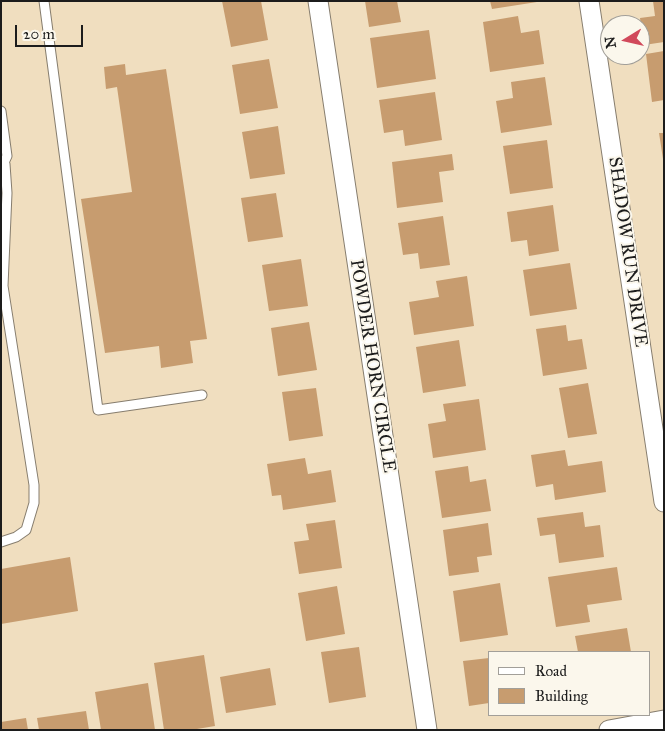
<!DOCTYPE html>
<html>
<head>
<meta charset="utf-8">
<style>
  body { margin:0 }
  #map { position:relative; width:665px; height:731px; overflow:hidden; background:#f0debf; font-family:"IM FELL Great Primer",serif }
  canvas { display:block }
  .frame { position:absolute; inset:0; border:2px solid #1c1c1c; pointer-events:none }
  .legend { position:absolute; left:488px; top:651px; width:162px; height:65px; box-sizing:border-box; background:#fbf7ec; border:1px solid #a29f99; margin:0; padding:6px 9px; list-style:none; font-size:15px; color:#1c1c1c }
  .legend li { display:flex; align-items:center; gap:10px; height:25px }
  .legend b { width:25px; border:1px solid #a29f99 }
  .north { position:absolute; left:600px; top:15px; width:50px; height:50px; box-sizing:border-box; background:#fbf7ec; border:1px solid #a29f99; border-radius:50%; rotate:261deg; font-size:14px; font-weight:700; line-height:20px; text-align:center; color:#1c1c1c }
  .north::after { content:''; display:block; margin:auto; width:18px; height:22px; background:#d1495b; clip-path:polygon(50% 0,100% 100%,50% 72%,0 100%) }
  .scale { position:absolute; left:15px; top:25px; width:68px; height:22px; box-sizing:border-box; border:2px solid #1c1c1c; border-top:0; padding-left:6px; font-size:15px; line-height:18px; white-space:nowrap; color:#1c1c1c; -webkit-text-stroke:4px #fbf7ec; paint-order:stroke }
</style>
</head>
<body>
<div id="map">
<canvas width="665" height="731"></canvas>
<div class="frame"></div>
<ul class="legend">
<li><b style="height:6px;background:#fff"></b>Road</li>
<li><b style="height:14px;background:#c79c6f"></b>Building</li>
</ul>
<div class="north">N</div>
<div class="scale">20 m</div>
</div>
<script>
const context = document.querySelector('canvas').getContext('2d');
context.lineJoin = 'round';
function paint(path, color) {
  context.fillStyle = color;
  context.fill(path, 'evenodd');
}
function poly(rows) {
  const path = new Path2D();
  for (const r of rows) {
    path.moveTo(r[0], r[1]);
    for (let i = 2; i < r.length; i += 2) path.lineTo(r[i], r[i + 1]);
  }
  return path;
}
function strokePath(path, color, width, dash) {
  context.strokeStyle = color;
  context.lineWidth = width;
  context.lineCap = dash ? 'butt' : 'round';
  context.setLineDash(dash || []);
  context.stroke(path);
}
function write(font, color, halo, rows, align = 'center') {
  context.font = font + ' "IM FELL Great Primer",serif';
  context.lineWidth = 4;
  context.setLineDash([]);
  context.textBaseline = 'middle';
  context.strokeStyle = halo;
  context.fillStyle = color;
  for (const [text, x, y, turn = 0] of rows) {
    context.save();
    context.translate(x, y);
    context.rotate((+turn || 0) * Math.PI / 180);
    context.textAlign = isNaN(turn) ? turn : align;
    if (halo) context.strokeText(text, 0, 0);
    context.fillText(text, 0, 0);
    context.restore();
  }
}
const building = poly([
  [222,1,261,1,268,40,231,47],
  [365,1,397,1,401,22,369,27],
  [490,1,537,1,537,2,492,9],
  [653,1,664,1,664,42,644,45,640,18,655,16],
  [518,16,521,33,539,30,544,64,490,72,483,22],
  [429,30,436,79,377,88,370,38],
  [664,51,664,100,652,102,646,54],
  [269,59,278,108,240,114,232,65],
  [125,64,126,75,166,69,207,339,190,341,193,363,161,368,159,346,105,353,81,199,132,192,117,87,106,89,104,67],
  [545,77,552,125,501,133,496,101,513,98,511,82],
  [435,92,442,140,405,146,403,130,384,133,379,100],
  [278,126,285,174,250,179,242,132],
  [659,133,664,133,664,159,663,159],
  [547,140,553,188,510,194,503,146],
  [452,154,454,170,439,172,443,202,397,208,392,162],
  [276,193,283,237,248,242,241,198],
  [553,205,559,251,529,256,527,240,511,242,507,212],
  [443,216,450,265,420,269,418,253,403,255,398,223],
  [301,259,308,306,269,311,262,265],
  [570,263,577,309,530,316,523,270],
  [467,276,474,326,414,335,409,302,439,297,436,281],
  [309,322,317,370,278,376,271,328],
  [566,325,568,341,582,339,587,369,543,376,536,329],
  [459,340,466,386,423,393,416,347],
  [588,383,597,434,568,438,559,388],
  [316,388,323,436,289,441,282,392],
  [479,399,486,450,433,458,428,424,446,421,443,404],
  [565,450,568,466,602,461,606,492,555,500,553,484,536,487,531,455],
  [305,458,308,474,331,470,336,502,283,510,281,495,272,496,267,464],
  [468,466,470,482,486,479,491,511,442,518,435,471],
  [583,512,585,527,600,525,604,557,559,563,555,534,540,536,537,518],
  [335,520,342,568,299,574,294,542,309,540,306,524],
  [488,523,492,555,477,557,479,572,449,576,443,530],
  [70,557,78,611,1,624,1,569],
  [617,567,622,600,587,605,590,622,556,627,548,577],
  [500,583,508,635,460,642,453,591],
  [337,586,345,634,306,641,298,593],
  [627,628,631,652,578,652,575,636],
  [359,647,366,697,329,703,321,652],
  [204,655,215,726,191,730,164,730,154,663],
  [489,658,489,703,469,706,463,661],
  [270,668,276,705,226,713,220,677],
  [148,683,155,730,101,730,95,692],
  [86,711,89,730,39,730,37,718],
  [26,718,28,730,1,730,1,722]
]);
const lane = poly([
  [44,1,98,410,202,395],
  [1,111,7,156,1,169],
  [1,542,16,537,26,530,34,503,34,485,3,286,7,193,5,164]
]);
const street = poly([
  [318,1,427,730],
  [589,1,664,502],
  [609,730,664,720]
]);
const streetNames = [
  ["SHADOW RUN DRIVE",627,252,82],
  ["POWDER HORN CIRCLE",372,366,81]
];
paint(building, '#c79c6f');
strokePath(lane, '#867d6e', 11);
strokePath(street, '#867d6e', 21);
strokePath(lane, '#fff', 9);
strokePath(street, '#fff', 19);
write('18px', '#1c1c1c', '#fbf7ec', streetNames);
</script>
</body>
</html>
